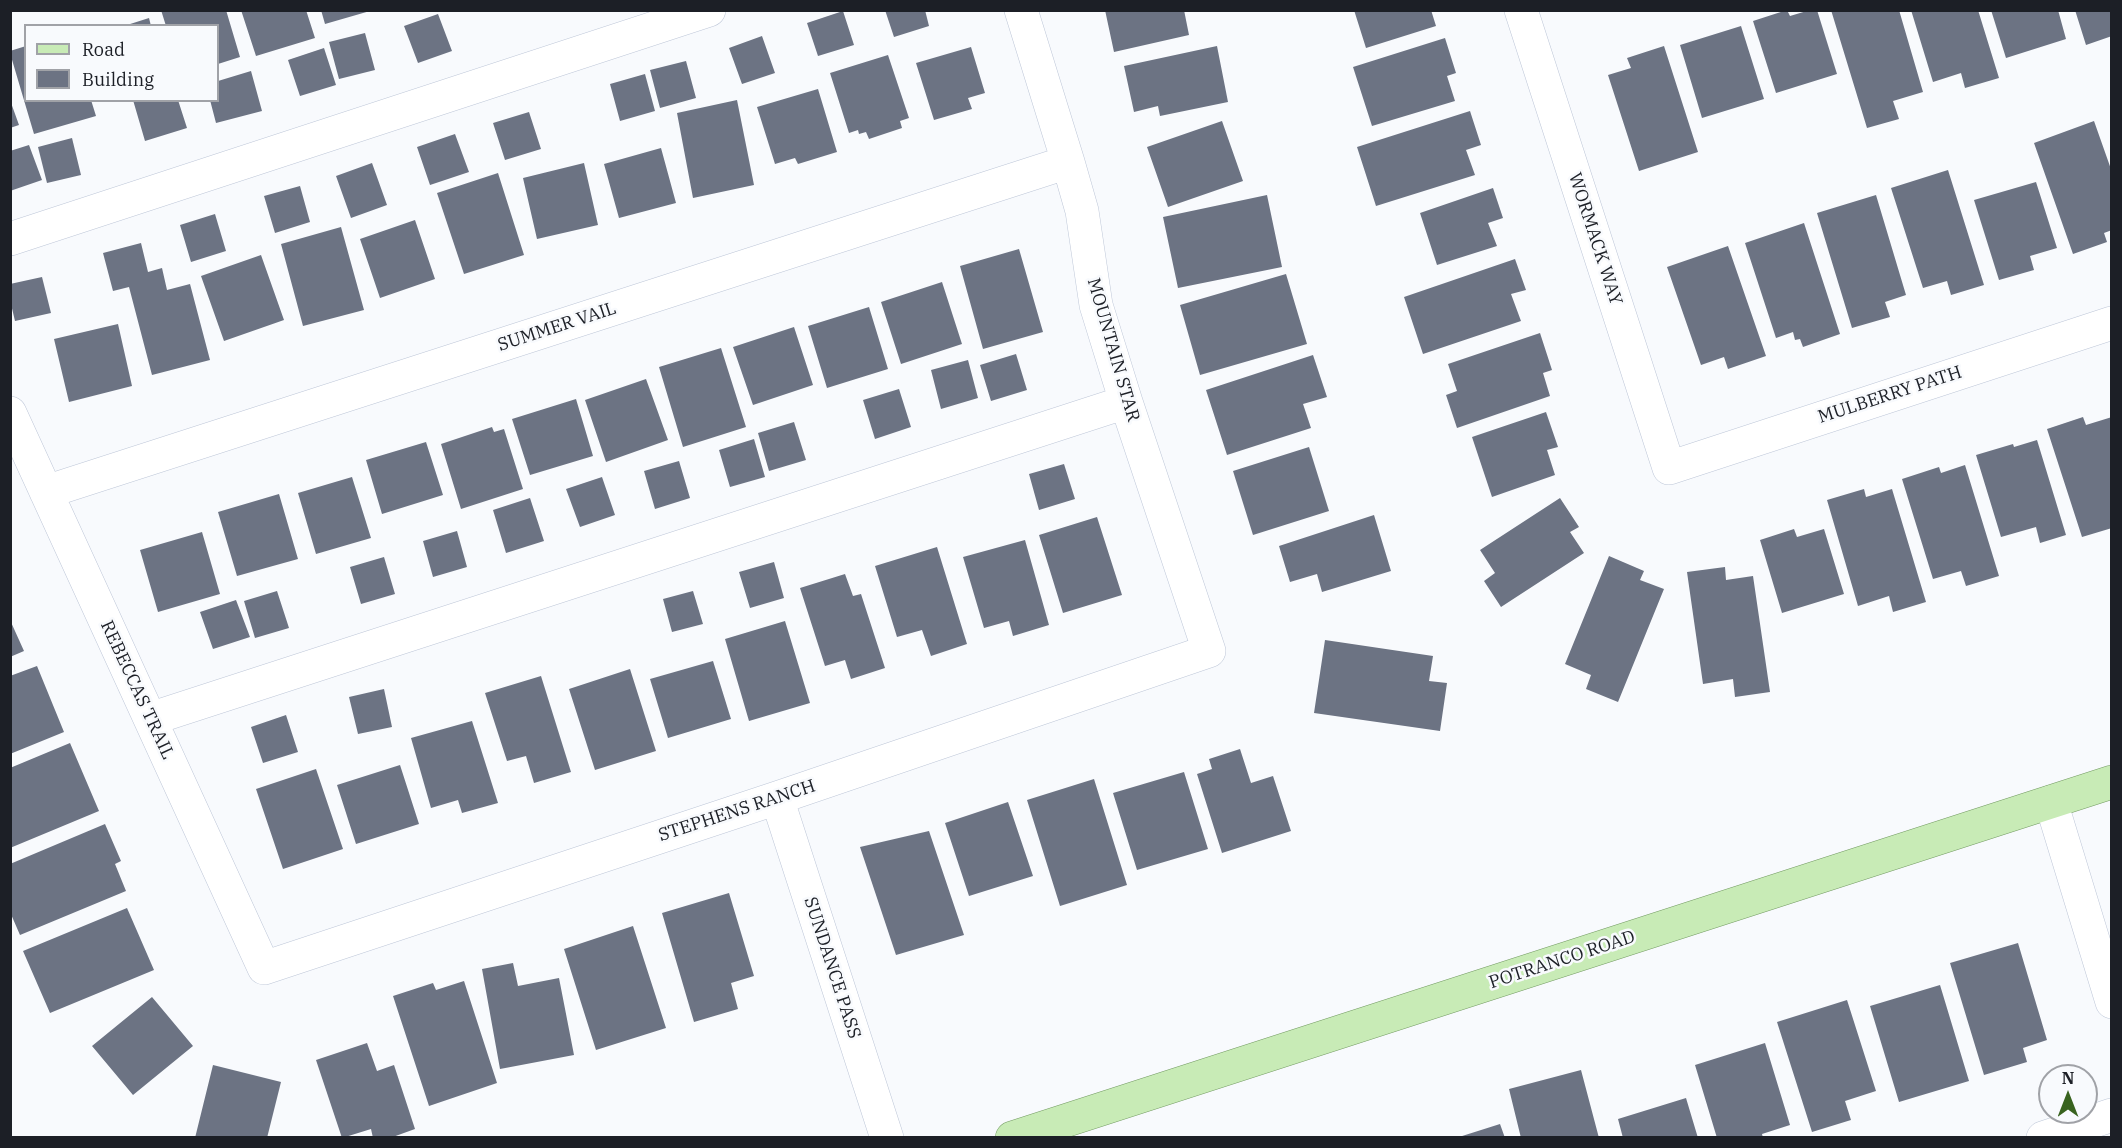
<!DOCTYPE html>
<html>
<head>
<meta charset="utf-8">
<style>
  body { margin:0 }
  #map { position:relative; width:2122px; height:1148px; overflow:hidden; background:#f8fafd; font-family:"IBM Plex Serif",serif }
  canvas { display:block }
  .frame { position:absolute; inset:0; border:12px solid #1c1f26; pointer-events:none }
  .legend { position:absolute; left:24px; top:24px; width:195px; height:78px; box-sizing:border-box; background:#f8fafd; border:2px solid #a0a2a7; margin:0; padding:8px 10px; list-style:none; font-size:18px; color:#1c1f26 }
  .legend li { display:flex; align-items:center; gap:12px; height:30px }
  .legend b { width:30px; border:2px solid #a0a2a7 }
  .north { position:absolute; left:2038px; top:1064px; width:60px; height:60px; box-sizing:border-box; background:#f8fafd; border:2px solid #a0a2a7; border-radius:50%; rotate:0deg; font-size:16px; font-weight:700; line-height:24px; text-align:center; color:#1c1f26 }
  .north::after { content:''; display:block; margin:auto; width:21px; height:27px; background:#38631f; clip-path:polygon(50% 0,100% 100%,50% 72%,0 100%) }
</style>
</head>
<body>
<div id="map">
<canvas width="2122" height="1148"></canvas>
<div class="frame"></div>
<ul class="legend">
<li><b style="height:8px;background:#c8ebb6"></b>Road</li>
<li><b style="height:16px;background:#6c7383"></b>Building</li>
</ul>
<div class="north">N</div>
</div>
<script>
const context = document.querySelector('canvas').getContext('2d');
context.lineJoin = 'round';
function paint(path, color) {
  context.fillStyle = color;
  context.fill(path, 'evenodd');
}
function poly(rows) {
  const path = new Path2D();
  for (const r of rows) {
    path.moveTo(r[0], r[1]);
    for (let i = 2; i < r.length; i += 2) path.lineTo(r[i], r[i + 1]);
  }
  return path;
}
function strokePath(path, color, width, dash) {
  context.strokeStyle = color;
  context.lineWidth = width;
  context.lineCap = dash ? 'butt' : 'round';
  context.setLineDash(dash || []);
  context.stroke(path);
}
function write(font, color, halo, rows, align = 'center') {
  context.font = font + ' "IBM Plex Serif",serif';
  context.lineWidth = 5;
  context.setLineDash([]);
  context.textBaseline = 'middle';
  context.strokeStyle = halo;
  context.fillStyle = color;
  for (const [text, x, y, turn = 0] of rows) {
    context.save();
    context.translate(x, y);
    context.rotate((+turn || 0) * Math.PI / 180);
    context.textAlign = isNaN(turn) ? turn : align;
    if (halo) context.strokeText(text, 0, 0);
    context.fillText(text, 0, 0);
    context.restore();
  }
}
const building = poly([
  [161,10,226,10,240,57,218,64,218,26,166,26],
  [241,10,306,10,315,38,256,56],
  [321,10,370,10,370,11,325,24],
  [885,10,925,10,929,26,894,37],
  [1105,10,1184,10,1189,35,1114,52],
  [1354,10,1431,10,1436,26,1366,48],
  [1787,10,1790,16,1810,10,1817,10,1837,74,1776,93,1753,21],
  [1831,10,1899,10,1923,92,1893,101,1899,119,1867,128],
  [1911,10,1978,10,1999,78,1965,88,1961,73,1933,82],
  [1991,10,2058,10,2066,39,2006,58],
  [2075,10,2112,10,2112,36,2086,45],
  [843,11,854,45,818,56,807,23],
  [438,14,452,51,418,63,404,26],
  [149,18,151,26,127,26,127,25],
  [1741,26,1764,99,1702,118,1680,45],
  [365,33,375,70,339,79,329,42],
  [762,36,775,73,742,84,729,48],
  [1445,38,1456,73,1447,76,1455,101,1372,126,1353,67],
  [26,46,26,100,91,100,96,116,34,134,10,53,10,51],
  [1217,46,1228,102,1160,116,1158,106,1134,112,1124,66],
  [1664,46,1698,152,1639,171,1608,75,1631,68,1627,58],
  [971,47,985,93,968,98,972,109,934,120,916,63],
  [324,48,336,85,300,96,288,60],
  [888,55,909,118,900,121,902,128,869,139,866,132,859,134,858,130,849,133,830,73],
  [686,61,696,98,660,108,650,70],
  [251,71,262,111,216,123,210,100,218,100,218,81],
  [645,74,655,111,620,121,610,84],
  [818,89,837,152,798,164,795,158,775,164,757,107],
  [10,100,19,125,10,128],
  [133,100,178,100,187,128,145,141],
  [737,100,754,185,693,198,677,113],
  [1470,111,1481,145,1466,150,1475,175,1376,206,1357,147],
  [529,112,541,149,505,160,493,123],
  [1222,121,1243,181,1168,207,1147,147],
  [2094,121,2112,172,2112,230,2104,233,2107,242,2073,254,2034,143],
  [455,134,469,172,430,185,417,147],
  [72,138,81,175,47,183,38,147],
  [29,145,42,180,10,191,10,151],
  [661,148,676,203,619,218,604,164],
  [372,163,387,205,351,218,336,176],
  [584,163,598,225,537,239,523,178],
  [1948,170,1984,285,1951,295,1947,281,1923,288,1891,188],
  [498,173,524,255,464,274,437,193],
  [2036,182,2057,248,2030,256,2034,270,1999,280,1974,200],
  [300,186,310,222,275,233,264,196],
  [1493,188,1503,218,1488,223,1497,246,1437,265,1420,213],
  [1267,195,1282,267,1178,288,1163,217],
  [1876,195,1906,295,1885,302,1890,317,1852,328,1817,213],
  [215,214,226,251,191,262,180,225],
  [415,220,435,279,380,298,360,239],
  [1804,223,1840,334,1803,347,1800,339,1795,340,1793,332,1776,338,1745,243],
  [341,227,364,310,303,326,281,244],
  [141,243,148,272,162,268,167,290,190,284,210,360,152,375,129,287,113,291,103,253],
  [1728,246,1766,356,1728,369,1724,357,1701,365,1667,267],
  [1019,249,1043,332,983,349,960,266],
  [261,255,284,320,224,341,201,276],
  [1515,259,1526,290,1511,294,1521,321,1423,354,1404,297],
  [1286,274,1307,344,1200,375,1180,305],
  [42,277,51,313,15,321,10,300,10,284],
  [942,282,962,344,901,364,881,302],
  [869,307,888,369,827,388,808,326],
  [118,324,132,386,69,402,54,339],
  [794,327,813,385,753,405,733,347],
  [1540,333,1552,370,1543,373,1550,396,1457,428,1446,395,1457,391,1448,364],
  [721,348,746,427,683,447,659,367],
  [1016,354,1027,390,991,401,980,365],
  [1313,355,1327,397,1303,404,1311,428,1227,455,1206,390],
  [968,360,978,398,941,409,931,370],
  [646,379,668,440,606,462,585,400],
  [899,389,911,427,875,439,863,400],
  [576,399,593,456,530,475,512,419],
  [1546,412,1558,447,1547,450,1555,475,1492,497,1472,437],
  [2083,417,2086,425,2112,417,2112,528,2082,537,2047,429],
  [794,422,806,460,769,471,758,433],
  [492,427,494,432,504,429,523,489,461,509,441,444],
  [754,439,765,477,730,487,719,450],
  [2037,440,2066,535,2040,543,2036,527,2001,537,1976,455,2013,444,2014,447],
  [426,442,443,495,382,514,366,460],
  [1309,447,1329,511,1253,535,1233,471],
  [679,461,690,498,655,509,644,471],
  [1064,464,1075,499,1039,510,1029,474],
  [1965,465,1999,576,1966,586,1961,571,1933,579,1902,479,1939,467,1941,473],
  [352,477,371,538,316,554,298,493],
  [602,477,615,515,580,527,566,489],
  [1864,489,1866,497,1892,489,1926,602,1893,612,1889,596,1858,606,1827,500],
  [279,494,298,559,237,576,218,512],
  [530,498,544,541,506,553,493,510],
  [1560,498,1579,527,1570,532,1584,553,1501,607,1484,581,1495,573,1480,550],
  [1374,515,1391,571,1322,592,1317,574,1290,582,1279,546],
  [1097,517,1122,595,1063,613,1039,535],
  [1794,529,1797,537,1824,529,1844,594,1782,613,1760,540],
  [457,531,467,567,433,577,423,541],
  [202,532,220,594,158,612,140,550],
  [1025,540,1049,625,1013,636,1009,621,984,628,963,557],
  [937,547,967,644,931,656,922,630,897,637,875,566],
  [1609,556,1644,571,1640,580,1664,589,1618,702,1586,689,1591,675,1565,664],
  [384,557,395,594,361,604,350,567],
  [774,562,784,598,750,608,739,572],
  [1725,567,1726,580,1753,576,1770,692,1735,697,1733,679,1703,684,1687,572],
  [845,574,853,596,861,594,885,668,851,679,845,660,825,666,800,588],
  [277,591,289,628,255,638,244,601],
  [693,591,703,624,672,632,663,599],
  [236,600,250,637,213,649,200,612],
  [10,620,24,651,10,657],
  [785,621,810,703,749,721,725,639],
  [1325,640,1433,656,1429,681,1447,683,1440,731,1314,713],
  [713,661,731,719,668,738,650,679],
  [37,666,64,732,10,754,10,676],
  [630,669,656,751,595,770,569,689],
  [541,676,571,772,534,783,526,756,507,761,485,693],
  [384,689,392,727,358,734,349,697],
  [286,715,298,752,263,763,251,727],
  [472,721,498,803,462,813,458,800,431,808,411,738],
  [70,743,99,811,10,848,10,768],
  [1240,749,1251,783,1273,776,1291,831,1222,853,1197,774,1212,769,1209,759],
  [400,765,419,824,356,844,337,785],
  [316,769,343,849,283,869,256,789],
  [1184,772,1208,849,1137,870,1113,793],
  [1094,779,1127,885,1060,906,1027,800],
  [1008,802,1033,876,969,896,945,823],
  [105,824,121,861,115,864,126,891,20,935,10,912,10,864],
  [929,831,964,935,896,955,860,847],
  [729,893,754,976,731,983,738,1009,694,1022,662,913],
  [127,908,154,970,50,1013,23,951],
  [633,926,666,1028,596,1050,564,949],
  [2018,943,2047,1040,2023,1048,2027,1062,1984,1075,1950,963],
  [513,963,518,986,559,978,574,1055,500,1069,482,969],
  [464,981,497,1083,429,1106,393,996,433,983,436,990],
  [1940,985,1969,1081,1899,1102,1870,1006],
  [152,997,193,1046,133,1095,92,1046],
  [1847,1000,1876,1091,1845,1101,1851,1120,1812,1132,1777,1022],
  [367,1043,377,1071,394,1065,415,1129,390,1138,373,1138,371,1129,342,1138,316,1060],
  [1765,1043,1790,1125,1762,1134,1763,1138,1717,1138,1695,1065],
  [213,1065,281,1082,267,1138,195,1138],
  [1581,1070,1599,1138,1521,1138,1509,1089],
  [1686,1098,1698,1138,1623,1138,1618,1119],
  [1500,1124,1505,1138,1459,1138,1459,1137]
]);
const minor = poly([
  [1521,10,1669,468,2112,323],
  [10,239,709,10],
  [10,413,264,968,777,798,1209,651,1126,402,1096,305,1082,211,1068,162,1021,10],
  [46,492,1068,162],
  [150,719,1126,402],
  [777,798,887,1138],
  [2051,802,2112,1002],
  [2043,1138,2112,1115]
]);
const major = poly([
  [1012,1138,2112,782]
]);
const streetNames = [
  ["WORMACK WAY",1595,239,72],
  ["SUMMER VAIL",557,327,-18],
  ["MOUNTAIN STAR",1113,350,74],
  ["MULBERRY PATH",1890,395,-18],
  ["REBECCAS TRAIL",137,690,65],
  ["STEPHENS RANCH",737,811,-18],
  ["POTRANCO ROAD",1562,960,-18],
  ["SUNDANCE PASS",832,968,72]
];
paint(building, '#6c7383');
strokePath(minor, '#bec7d8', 34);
strokePath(major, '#749b64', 34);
strokePath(minor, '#fff', 33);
strokePath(major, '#c8ebb6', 33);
write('18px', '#1c1f26', '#f8fafd', streetNames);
</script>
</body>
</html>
